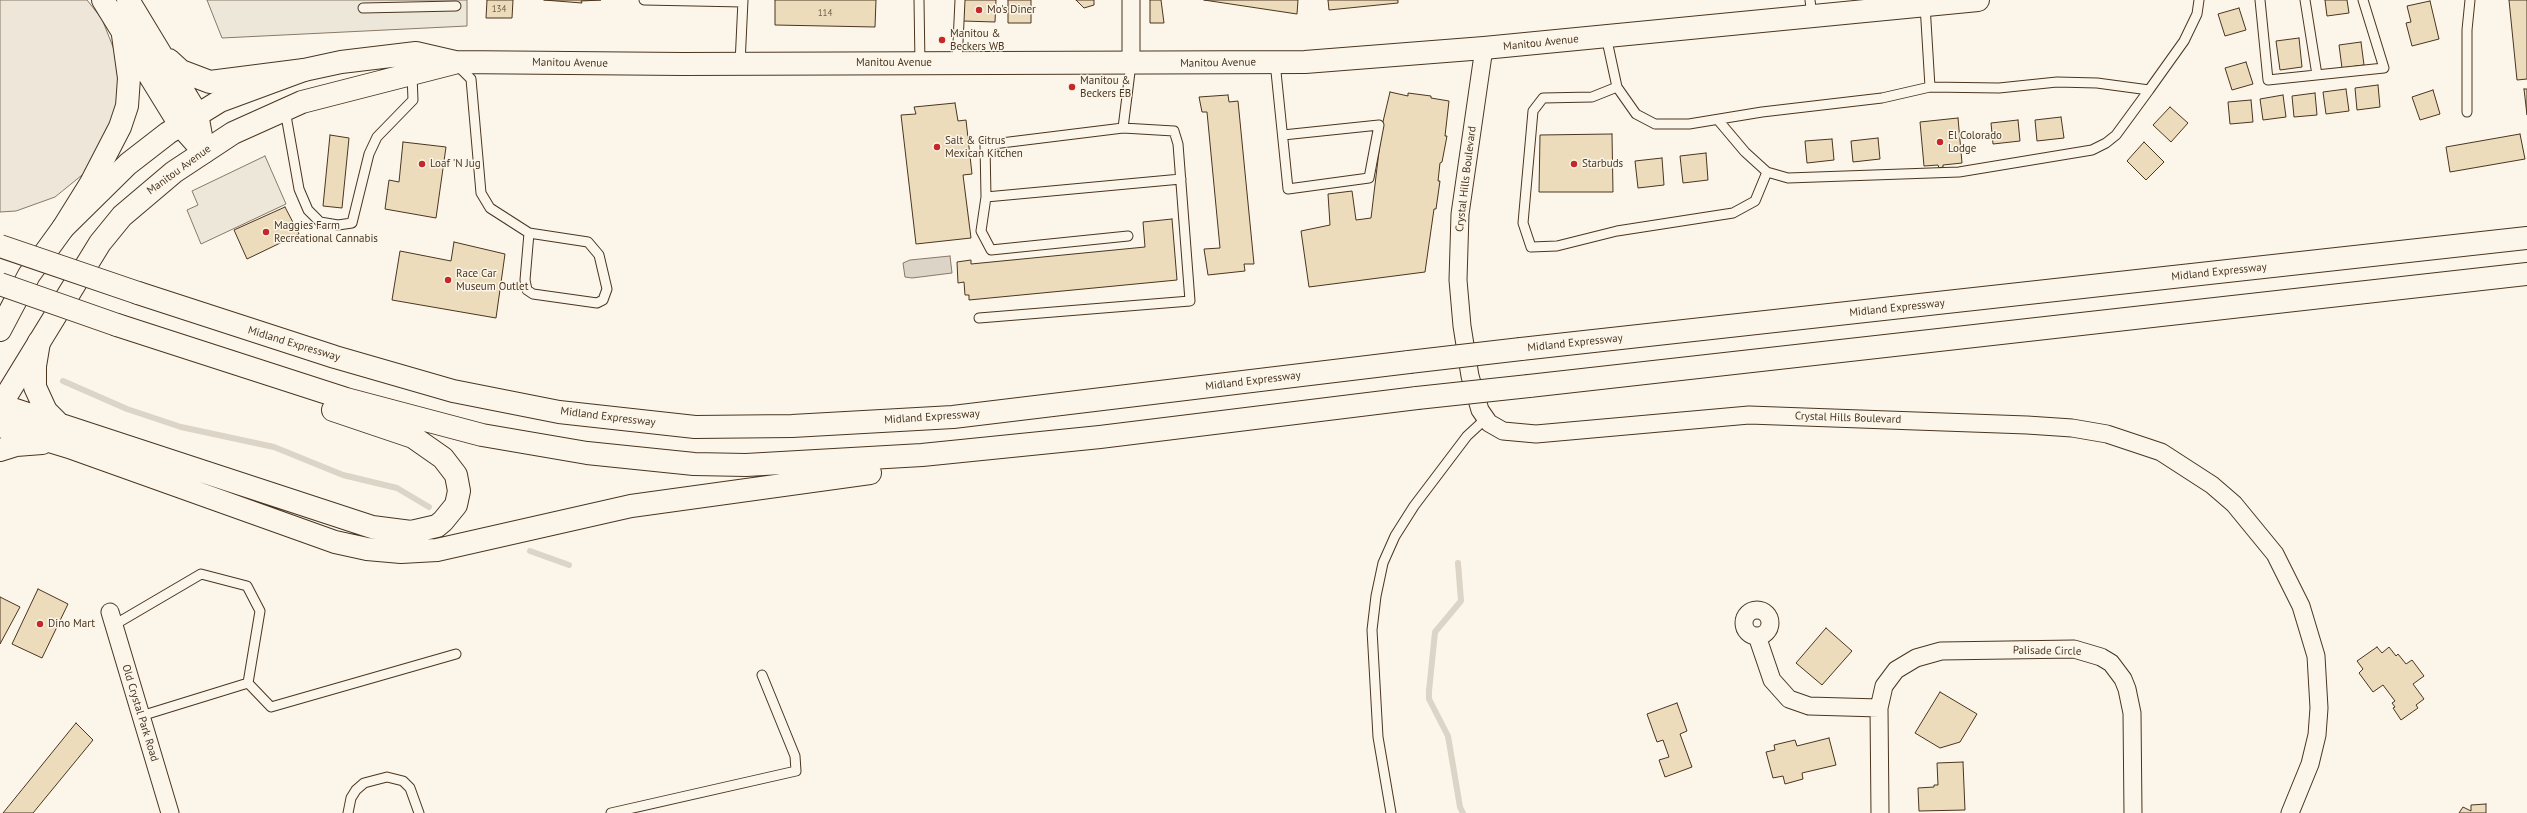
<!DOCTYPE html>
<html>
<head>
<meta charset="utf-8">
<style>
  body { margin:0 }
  canvas { display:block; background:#fbf6e9 }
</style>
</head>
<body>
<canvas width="2527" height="813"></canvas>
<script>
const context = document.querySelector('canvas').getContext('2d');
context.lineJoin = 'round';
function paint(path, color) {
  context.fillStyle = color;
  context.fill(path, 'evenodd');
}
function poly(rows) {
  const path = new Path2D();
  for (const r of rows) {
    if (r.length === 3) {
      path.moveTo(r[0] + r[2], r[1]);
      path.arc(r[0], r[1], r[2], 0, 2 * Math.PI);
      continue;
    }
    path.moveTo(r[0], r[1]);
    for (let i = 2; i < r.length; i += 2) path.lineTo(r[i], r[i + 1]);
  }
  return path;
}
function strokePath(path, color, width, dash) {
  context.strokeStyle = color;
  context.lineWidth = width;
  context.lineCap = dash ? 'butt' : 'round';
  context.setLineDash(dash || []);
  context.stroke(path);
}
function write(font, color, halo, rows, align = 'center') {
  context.font = font + ' "PT Sans",sans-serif';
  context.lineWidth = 3;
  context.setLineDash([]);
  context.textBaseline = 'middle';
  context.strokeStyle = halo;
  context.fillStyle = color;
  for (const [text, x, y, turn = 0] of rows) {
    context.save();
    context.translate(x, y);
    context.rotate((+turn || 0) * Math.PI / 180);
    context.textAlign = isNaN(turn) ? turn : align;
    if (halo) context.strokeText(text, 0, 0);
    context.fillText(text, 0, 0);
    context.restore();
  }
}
const green = poly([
  [0,0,87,0,102,19,117,57,120,98,109,137,87,171,55,197,16,211,0,212,0,0]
]);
const parking = poly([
  [207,0,467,0,467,26,222,38,207,0],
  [265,156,286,204,201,244,187,210,198,205,192,191,265,156]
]);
const water = poly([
  [950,256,952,273,912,278,905,277,903,263,910,260,950,256]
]);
const stream = poly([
  [63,381,127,409,181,427,274,447,343,475,397,488,429,507],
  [530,551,569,565],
  [1458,563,1461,601,1435,632,1429,691,1429,699,1448,736,1460,807,1463,813]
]);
const building = poly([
  [487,0,513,0,512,18,486,18,487,0],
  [544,0,601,0,581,1,582,3,544,0],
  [775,0,876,0,875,27,775,25,775,0],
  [964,0,996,0,995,22,963,21,964,0],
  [1008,0,1031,0,1031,23,1008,23,1008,0],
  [1076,0,1094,0,1094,5,1084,8,1076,0],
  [1150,0,1161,0,1164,23,1150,23,1150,0],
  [1204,0,1298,0,1297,14,1204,0],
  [1328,0,1398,0,1398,3,1329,10,1328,0],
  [2325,0,2347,0,2349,13,2327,16,2325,0],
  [2509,0,2527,0,2527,79,2517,80,2509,0],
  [2430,1,2439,39,2412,46,2406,23,2411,22,2407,6,2430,1],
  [2239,8,2246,30,2225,36,2218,14,2239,8],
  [2299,38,2302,67,2280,70,2276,41,2299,38],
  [2361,42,2364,65,2342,68,2339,45,2361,42],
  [2246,62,2253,84,2232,90,2225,68,2246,62],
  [2378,85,2380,107,2357,110,2355,88,2378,85],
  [2346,89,2349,111,2326,114,2323,92,2346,89],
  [2524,89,2527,89,2527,115,2524,89],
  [2433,90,2440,114,2420,120,2412,97,2433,90],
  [1390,92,1408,96,1408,93,1431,96,1431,98,1449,101,1445,136,1447,136,1442,162,1440,163,1438,181,1440,181,1436,209,1434,209,1425,272,1309,287,1301,231,1330,225,1328,194,1352,191,1356,220,1371,218,1382,126,1390,92],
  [2315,93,2317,115,2294,117,2292,96,2315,93],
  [1228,95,1229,102,1238,101,1254,264,1244,264,1245,271,1208,275,1204,249,1220,248,1207,112,1202,112,1199,97,1228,95],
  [2283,95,2286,117,2263,120,2260,99,2283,95],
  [2251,100,2253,122,2230,124,2228,102,2251,100],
  [955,103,958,121,966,120,972,174,963,175,971,238,916,244,901,115,916,114,914,107,955,103],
  [2170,107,2188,123,2171,142,2153,125,2170,107],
  [2061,117,2064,138,2037,141,2035,120,2061,117],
  [1958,118,1962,163,1943,165,1943,167,1939,168,1938,165,1924,166,1920,122,1958,118],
  [2018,120,2020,141,1993,144,1991,123,2018,120],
  [1612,134,1613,192,1539,192,1540,135,1612,134],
  [2520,134,2525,159,2450,172,2446,147,2520,134],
  [330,135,349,138,342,208,323,206,330,135],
  [1878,138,1880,159,1853,162,1851,141,1878,138],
  [1832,139,1834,160,1807,163,1805,141,1832,139],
  [403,142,446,147,436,218,385,209,389,180,399,182,403,142],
  [2144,142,2164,162,2146,180,2127,161,2144,142],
  [1706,153,1708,180,1683,183,1680,156,1706,153],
  [1662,158,1664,185,1638,188,1635,161,1662,158],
  [285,207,299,234,247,259,234,230,285,207],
  [1172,219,1177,280,969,300,969,295,965,295,964,282,958,283,957,262,971,260,971,264,1145,247,1143,222,1172,219],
  [454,242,505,254,496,318,392,300,400,251,451,261,454,242],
  [38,589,68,604,42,658,12,644,38,589],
  [0,597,20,607,0,644,0,597],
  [1826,628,1852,651,1822,685,1796,663,1826,628],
  [2377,647,2382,653,2389,647,2396,656,2398,654,2406,664,2412,660,2424,676,2413,684,2424,699,2416,705,2418,708,2401,720,2393,708,2395,707,2392,703,2395,701,2383,685,2373,692,2359,673,2363,669,2357,661,2377,647],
  [1940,692,1977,714,1960,742,1940,748,1915,733,1940,692],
  [1677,703,1687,731,1680,734,1692,767,1665,777,1659,760,1669,757,1663,740,1657,742,1647,714,1677,703],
  [76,723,93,740,33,813,3,813,76,723],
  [1829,738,1836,765,1802,773,1803,779,1785,784,1783,776,1773,778,1766,752,1775,750,1774,745,1795,740,1797,746,1829,738],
  [1963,762,1965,810,1919,811,1918,788,1934,787,1934,785,1938,785,1937,763,1963,762],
  [2486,804,2486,813,2459,813,2463,807,2471,811,2471,805,2486,804]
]);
const lane = poly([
  [644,0,743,2],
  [919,0,920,64],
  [1810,0,1812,16],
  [2260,0,2268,80,2384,68,2363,0],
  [2305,0,2317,75],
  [1925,5,1930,87],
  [363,8,456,6],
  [1606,36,1617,87,1636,114,1655,124,1689,124,1762,112,1882,98,1930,87,1999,88,2057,82,2097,83,2149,90,2184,41,2197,14,2199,0],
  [1275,62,1288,189,1369,178,1379,125,1283,135],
  [740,64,743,0],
  [957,64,960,0],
  [457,65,471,79,481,193,490,208,529,233,588,242,599,255,607,289,603,300,597,303,533,294,527,290,525,280,529,233],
  [1617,87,1592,97,1543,98,1533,111,1523,223,1531,247,1557,246,1617,231,1733,213,1755,201,1767,172],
  [285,110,299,189,308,210,320,222,338,225,352,223,369,154,377,137,413,100,412,75],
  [2467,112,2467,30,2470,0],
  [1718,120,1745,152,1767,172,1788,178,1959,172,2092,150,2106,143,2116,135,2149,90],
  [986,197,1181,179],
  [1128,236,991,250,981,231,986,197,985,145,1123,128,1131,64],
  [979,318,1190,301,1178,144,1174,131,1123,128],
  [114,625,201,574,247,586,260,611,248,683],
  [141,716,248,683,271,707,456,654],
  [348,813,351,798,356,790,364,783,387,777,403,781,410,788,419,813],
  [611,813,796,771,795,756,762,675],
  [1391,813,1378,737,1372,630,1376,596,1383,563,1395,536,1414,506,1467,436,1480,424,1487,420]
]);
const street = poly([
  [1484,48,1460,214,1458,280,1462,326,1470,376,1480,410,1489,423,1503,431,1536,434,1749,415,2027,425,2072,428,2107,434,2161,452,2212,485,2234,504,2275,554,2301,606,2316,656,2319,708,2317,735,2310,764,2290,813],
  [1131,64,1131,0],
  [1757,623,13],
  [110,612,170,813],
  [1757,636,1772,680,1789,699,1809,706,1879,708],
  [1880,813,1879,708,1884,686,1896,670,1916,658,1941,651,2074,649,2101,657,2111,663,2123,679,2127,689,2132,713,2133,813]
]);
const secondary = poly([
  [0,330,29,275,63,228,128,164,168,133,220,101,304,70,341,62,416,53,455,62,683,64,1305,62,1484,48,1978,0],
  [0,406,100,243,122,216,174,172,233,133,302,102,454,63]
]);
const highway = poly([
  [103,0,180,125,204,152],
  [128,0,197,114,204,152],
  [169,60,181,71,210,82,304,70],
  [63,228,91,183,120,127,127,106,129,78,123,35],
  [138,293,335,357,453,391,559,412,695,427,792,426,953,417,1409,362],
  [117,325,346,399,482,435,587,453,694,464,746,465,922,455,1100,437,1417,398],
  [39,342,35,366,35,387,46,411,57,422],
  [1521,349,2527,238],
  [1529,386,2527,274],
  [0,405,372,527,411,532,437,526,443,521,456,505,459,491,456,475,443,458,413,437,333,410],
  [0,426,69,447,335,542,367,549,401,552,437,550,631,506,870,473],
  [0,450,16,445,42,443]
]);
const highwayBridge = poly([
  [0,246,138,293],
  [0,284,117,325],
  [1409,362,1521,349],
  [1417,398,1529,386]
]);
const markers = [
  [979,10,4,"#c62828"],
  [942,40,4,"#c62828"],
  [1072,87,4,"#c62828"],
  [1940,142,4,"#c62828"],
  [937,147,4,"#c62828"],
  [422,164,4,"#c62828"],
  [1574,164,4,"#c62828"],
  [266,232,4,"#c62828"],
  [448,280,4,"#c62828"],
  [40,624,4,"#c62828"]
];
const numberNames = [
  ["134",499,9],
  ["114",825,13]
];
const poiNames = [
  ["Mo's Diner",987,10],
  ["Manitou &",950,34],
  ["Beckers WB",950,47],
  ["Manitou &",1080,81],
  ["Beckers EB",1080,94],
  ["El Colorado",1948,136],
  ["Lodge",1948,149],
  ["Salt & Citrus",945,141],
  ["Mexican Kitchen",945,154],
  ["Loaf 'N Jug",430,164],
  ["Starbuds",1582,164],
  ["Maggies Farm",274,226],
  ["Recreational Cannabis",274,239],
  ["Race Car",456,274],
  ["Museum Outlet",456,287],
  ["Dino Mart",48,624]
];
const streetNames = [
  ["Manitou Avenue",1541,43,-6],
  ["Manitou Avenue",570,63,1],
  ["Manitou Avenue",894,63],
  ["Manitou Avenue",1218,63,-1],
  ["Manitou Avenue",179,170,-36],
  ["Crystal Hills Boulevard",1466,179,-83],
  ["Midland Expressway",2219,272,-6],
  ["Midland Expressway",1897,308,-6],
  ["Midland Expressway",1575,343,-6],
  ["Midland Expressway",294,344,17],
  ["Midland Expressway",1253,381,-7],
  ["Midland Expressway",608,417,7],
  ["Midland Expressway",932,417,-4],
  ["Crystal Hills Boulevard",1848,418,2],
  ["Palisade Circle",2047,651,1],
  ["Old Crystal Park Road",140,713,73]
];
paint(green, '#ede6d9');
strokePath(green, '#887966', 1);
paint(parking, '#ede7d9');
strokePath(parking, '#887966', 1);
paint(water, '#dcd4c6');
strokePath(water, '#887966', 1);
strokePath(stream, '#dcd4c6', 6);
paint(building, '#ecdcbc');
strokePath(building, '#4a3520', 1);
strokePath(lane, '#4a3520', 11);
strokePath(street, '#4a3520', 19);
strokePath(secondary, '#4a3520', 24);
strokePath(highway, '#4a3520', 24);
strokePath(lane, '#fbf6e9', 9);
strokePath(street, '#fbf6e9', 17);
strokePath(secondary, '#fbf6e9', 22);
strokePath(highway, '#fbf6e9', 22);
strokePath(highwayBridge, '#4a3520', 24, []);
strokePath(highwayBridge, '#fbf6e9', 22);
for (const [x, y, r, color] of markers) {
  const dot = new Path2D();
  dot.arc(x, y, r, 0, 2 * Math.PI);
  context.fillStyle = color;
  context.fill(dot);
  strokePath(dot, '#fbf6e9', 1.5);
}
write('9px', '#725f47', null, numberNames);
write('11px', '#4a3520', '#fbf6e9', poiNames, 'left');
write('11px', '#4a3520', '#fbf6e9', streetNames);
</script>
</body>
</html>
